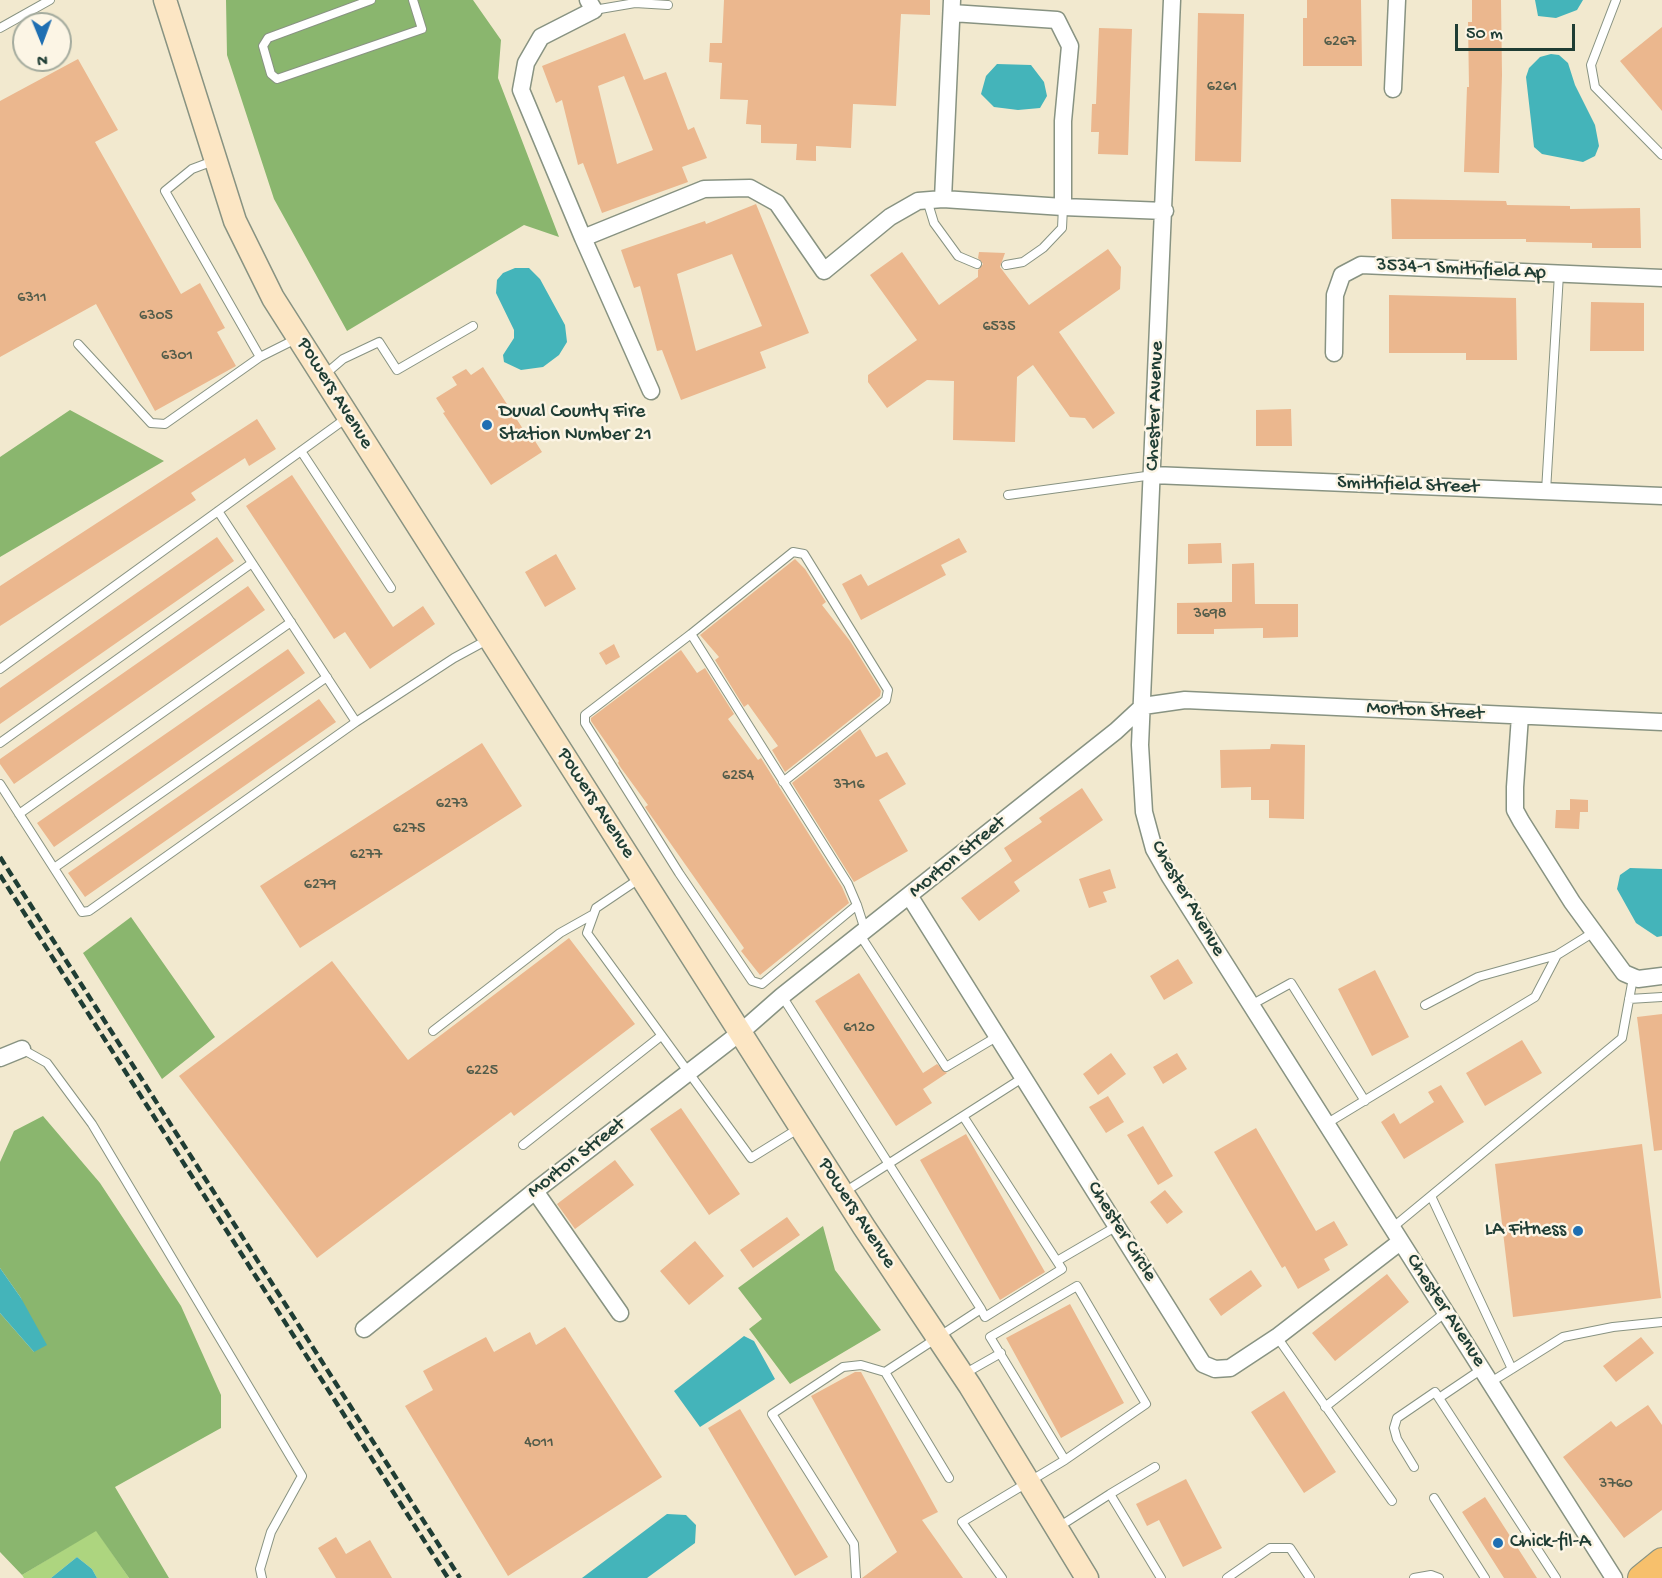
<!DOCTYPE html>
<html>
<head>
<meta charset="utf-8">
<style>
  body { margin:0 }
  #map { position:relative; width:1662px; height:1578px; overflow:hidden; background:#f2e9cf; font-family:"Gochi Hand",sans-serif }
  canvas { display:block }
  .north { position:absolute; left:12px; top:12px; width:60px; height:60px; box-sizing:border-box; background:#fcf5e5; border:2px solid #a4ab9e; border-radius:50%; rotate:179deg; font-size:16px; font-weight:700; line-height:24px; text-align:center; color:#1f3d34 }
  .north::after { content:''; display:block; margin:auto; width:21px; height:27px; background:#1f6fb2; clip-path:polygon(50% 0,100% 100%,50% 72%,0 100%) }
  .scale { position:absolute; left:1455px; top:24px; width:120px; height:27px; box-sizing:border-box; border:3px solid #1f3d34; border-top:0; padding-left:8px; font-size:18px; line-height:21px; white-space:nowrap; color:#1f3d34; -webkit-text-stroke:4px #fcf5e5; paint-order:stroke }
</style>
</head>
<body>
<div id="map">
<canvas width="1662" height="1578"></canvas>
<div class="north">N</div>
<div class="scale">50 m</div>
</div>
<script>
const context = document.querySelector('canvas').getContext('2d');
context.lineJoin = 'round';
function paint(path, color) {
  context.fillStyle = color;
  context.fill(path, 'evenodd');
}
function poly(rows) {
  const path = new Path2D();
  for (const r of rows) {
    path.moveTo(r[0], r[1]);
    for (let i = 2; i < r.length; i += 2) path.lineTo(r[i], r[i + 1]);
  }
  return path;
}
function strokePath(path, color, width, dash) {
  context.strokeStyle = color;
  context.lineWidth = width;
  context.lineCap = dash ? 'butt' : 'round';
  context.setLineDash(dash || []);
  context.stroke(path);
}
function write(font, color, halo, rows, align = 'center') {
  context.font = font + ' "Gochi Hand",sans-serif';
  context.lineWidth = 5;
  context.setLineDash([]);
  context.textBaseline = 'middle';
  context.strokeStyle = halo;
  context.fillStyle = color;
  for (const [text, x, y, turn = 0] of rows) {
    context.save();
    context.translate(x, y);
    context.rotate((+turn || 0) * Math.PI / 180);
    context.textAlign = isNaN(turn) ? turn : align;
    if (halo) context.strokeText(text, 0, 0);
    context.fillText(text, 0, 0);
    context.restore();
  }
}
const green = poly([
  [96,1530,129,1578,97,1578,92,1569,77,1557,51,1578,24,1578,22,1575]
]);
const forest = poly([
  [226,0,473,0,501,40,498,78,559,237,524,225,347,331,274,199,227,55],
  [70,410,164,461,0,557,0,457],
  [131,917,215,1037,162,1079,83,953],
  [43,1116,100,1183,181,1306,221,1395,221,1428,115,1487,169,1578,129,1578,96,1531,22,1575,0,1552,0,1313,34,1352,21,1298,0,1268,0,1162,14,1131],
  [823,1226,835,1270,881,1330,790,1384,749,1329,762,1319,738,1288]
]);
const water = poly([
  [1535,0,1583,0,1577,10,1556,18,1538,16],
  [1551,54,1559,55,1568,63,1575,85,1595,125,1599,146,1595,156,1583,162,1542,154,1534,147,1526,77,1529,68,1540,57],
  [997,64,1031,65,1044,82,1047,96,1040,108,1018,110,994,107,981,94,986,76],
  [515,268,529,268,540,279,565,325,567,342,559,355,543,367,521,370,504,362,503,355,514,338,514,330,496,293,497,280,503,273],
  [1630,868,1662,869,1662,936,1657,937,1636,923,1617,889,1620,875],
  [0,1268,21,1298,47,1345,34,1352,0,1313],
  [744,1336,754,1341,775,1379,700,1427,674,1391],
  [667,1514,686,1515,696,1525,695,1543,647,1578,582,1578],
  [77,1557,92,1569,97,1578,51,1578]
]);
const building = poly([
  [724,0,930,0,930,15,901,14,896,106,853,104,851,148,816,146,816,161,796,160,797,144,761,143,761,125,746,124,748,100,720,99,722,63,709,62,710,43,722,43],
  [1307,0,1361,0,1362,66,1303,66,1303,18,1307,18],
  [1472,0,1501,0,1502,75,1499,173,1464,172,1467,87,1469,87,1468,22,1472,22],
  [1198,13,1244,14,1241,162,1195,161],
  [1662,27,1662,111,1620,61],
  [1099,28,1132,29,1128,155,1098,154,1099,132,1091,132,1092,104,1096,104],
  [625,33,644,80,666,72,688,130,694,127,707,158,682,167,688,182,602,213,583,163,578,165,562,100,556,103,542,66],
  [624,76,653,150,617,164,598,86],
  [78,59,118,130,95,142,181,294,200,283,225,328,217,332,236,366,155,411,96,304,0,357,0,101],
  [1391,199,1506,201,1507,205,1570,206,1570,209,1640,208,1641,248,1592,248,1592,243,1526,242,1526,239,1392,239],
  [756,204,809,333,760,352,766,368,681,400,662,350,657,351,640,286,634,288,621,250,705,221,706,224],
  [732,254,762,326,696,351,677,274],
  [1108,249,1121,267,1120,289,1059,332,1115,413,1093,429,1085,418,1070,417,1033,365,1017,377,1015,442,953,440,954,381,927,380,887,408,868,382,868,375,917,340,870,275,902,252,939,305,978,277,978,270,983,264,978,258,979,252,1005,253,1000,267,1029,305],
  [1389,295,1516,298,1517,360,1466,360,1466,353,1389,353],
  [1591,302,1644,303,1644,351,1590,351],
  [483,367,532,443,535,441,542,452,491,485,443,413,445,412,436,398,457,385,452,377,466,369,471,375],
  [1291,409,1292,446,1256,446,1256,410],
  [257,419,276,449,249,466,245,458,191,493,196,500,0,626,0,586],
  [292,475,393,627,423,606,435,624,370,669,345,632,334,639,246,506],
  [217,537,234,561,0,724,0,688],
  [959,538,967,552,941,565,946,575,861,620,842,584,861,574,868,586],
  [1221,543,1222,563,1188,564,1188,544],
  [556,554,576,589,545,607,525,572],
  [795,559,805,569,826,602,822,605,850,641,881,691,880,696,785,772,772,750,778,746,748,704,744,707,715,660,719,657,700,635],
  [1254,563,1255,604,1298,604,1298,637,1263,638,1263,628,1214,629,1214,634,1177,634,1177,603,1232,602,1232,564],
  [248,586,265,610,14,784,0,764,0,759],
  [614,644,620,657,606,665,599,653],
  [288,649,305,673,54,847,37,823],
  [681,650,697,673,705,668,734,714,728,719,758,760,761,758,842,887,849,903,760,975,741,951,744,948,647,810,645,807,648,805,621,768,618,763,619,761,591,721,591,718],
  [319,699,336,722,85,897,68,873],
  [860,729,876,757,887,752,906,784,879,800,908,851,854,882,792,783],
  [482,743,522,806,300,948,260,886],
  [1271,744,1305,745,1304,819,1269,818,1269,800,1251,800,1251,787,1221,788,1220,750,1270,749],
  [1082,788,1103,820,1014,882,1020,891,979,921,961,898,1012,861,1004,848,1042,822,1039,818],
  [1570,799,1588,800,1588,812,1580,812,1579,829,1555,828,1556,810,1570,810],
  [1110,869,1116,888,1103,892,1107,902,1089,908,1079,879],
  [569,938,635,1024,514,1116,511,1112,317,1258,179,1076,332,961,408,1060],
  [1178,959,1193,983,1164,1000,1150,976],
  [1375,970,1409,1037,1372,1056,1338,989],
  [859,973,923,1073,937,1064,947,1073,923,1089,932,1103,896,1126,815,1001],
  [1662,1014,1662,1150,1654,1151,1637,1017],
  [1522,1040,1542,1073,1485,1106,1466,1073],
  [1111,1053,1126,1074,1098,1095,1083,1074],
  [1177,1053,1187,1069,1163,1084,1153,1067],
  [1441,1085,1464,1122,1404,1159,1381,1122,1394,1113,1400,1124,1434,1102,1428,1092],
  [1108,1096,1124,1122,1106,1133,1089,1107],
  [681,1108,740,1194,709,1215,650,1129],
  [1143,1126,1173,1176,1158,1185,1127,1135],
  [1256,1128,1316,1231,1334,1221,1348,1245,1324,1259,1330,1270,1298,1289,1285,1266,1282,1268,1214,1152],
  [966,1134,1045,1272,1000,1300,920,1160],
  [1642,1144,1661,1298,1513,1317,1495,1164],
  [615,1160,634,1185,575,1229,557,1204],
  [1165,1190,1183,1212,1167,1224,1150,1202],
  [787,1217,800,1235,753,1268,740,1250],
  [695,1241,724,1276,689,1305,660,1271],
  [1251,1270,1262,1286,1221,1316,1209,1299],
  [1387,1274,1409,1302,1335,1361,1312,1333],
  [1070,1304,1124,1403,1061,1438,1006,1338],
  [565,1327,662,1477,508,1576,405,1406,433,1390,423,1371,486,1337,494,1352,530,1332,536,1345],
  [1641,1337,1654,1353,1616,1382,1603,1366],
  [855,1372,861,1372,938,1512,922,1520,963,1578,862,1578,897,1552,811,1396],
  [1284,1391,1336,1472,1304,1493,1251,1412],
  [1648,1405,1662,1425,1662,1510,1624,1538,1563,1457,1611,1421,1616,1427],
  [740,1409,828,1557,795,1576,708,1428],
  [1186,1479,1222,1548,1183,1567,1159,1520,1147,1526,1136,1504],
  [1485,1497,1537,1578,1504,1578,1462,1512],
  [336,1537,346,1554,370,1540,392,1578,336,1578,318,1548]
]);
const lane = poly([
  [371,0,268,38,263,46,271,74,277,79,422,29,413,0],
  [1616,0,1591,65,1595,87,1662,155],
  [594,10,635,3,668,5],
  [0,28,50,0],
  [216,160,192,169,165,191,260,357],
  [927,200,934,223,958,256,977,264],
  [1006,265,1023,262,1043,248,1062,228,1063,207],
  [78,344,151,423,165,424,260,357,298,338],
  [323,376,343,359,379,342,397,370,473,326],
  [301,451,391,588],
  [1546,491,1559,274],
  [1008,495,1153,475],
  [691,634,793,552,804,554,888,690,886,700,783,782],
  [0,669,348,417],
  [356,722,454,658,489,639],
  [0,743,252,563],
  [0,784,82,912,89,911,356,722,218,511],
  [19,814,291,622],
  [54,868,327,677],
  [642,877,596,908,587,933,751,1158,801,1127],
  [857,905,762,984,752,981,679,873,585,723,585,715,691,634,848,884,857,905,865,930],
  [860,935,946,1067,998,1036],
  [782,996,981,1309,885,1372,861,1365,843,1367,772,1414,854,1544,856,1578],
  [1629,999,1662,997],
  [1251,1005,1291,983,1365,1101],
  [1425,1005,1478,977,1557,955],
  [433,1031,560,933,592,915],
  [22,1049,47,1063,92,1124,302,1476,271,1532,260,1569,262,1578],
  [963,1116,1024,1077],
  [1326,1124,1535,997,1557,955,1594,932],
  [523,1145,661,1036],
  [843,1193,963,1116,1062,1269,985,1317,981,1309],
  [1431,1196,1512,1369],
  [1392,1228,1622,1038,1633,978],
  [1057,1261,1117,1226],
  [1277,1337,1392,1501],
  [885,1372,949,1478],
  [964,1374,1001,1353],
  [1491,1382,1563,1337,1613,1327,1662,1322],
  [1439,1398,1482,1369],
  [1325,1407,1446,1312],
  [1414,1467,1397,1439,1394,1428,1397,1418,1435,1392,1556,1578],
  [1110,1494,1155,1467],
  [1434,1498,1485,1578],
  [1057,1528,1110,1494,1161,1578],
  [1002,1578,962,1522,1065,1460,1146,1404,1077,1286,990,1337,1065,1460],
  [1227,1578,1270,1548,1290,1548,1310,1578],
  [1414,1578,1431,1575,1439,1578]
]);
const street = poly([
  [588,0,594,10,541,37,526,63,521,90,583,238,704,189,750,188,777,203,824,271,890,217,918,201,943,199,952,0],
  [1172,0,1140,745,1144,812,1154,849,1170,877,1614,1578],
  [1393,89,1397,0],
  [943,199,1063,207,1063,121,1070,46,1057,20,952,13],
  [1063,207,1165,211],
  [583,238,651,391],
  [1334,353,1335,295,1342,275,1361,265,1662,278],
  [1153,475,1662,496],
  [1520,716,1515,787,1515,810,1521,821,1572,902,1624,973,1638,979,1662,976],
  [910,897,1203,1364,1215,1369,1230,1368,1277,1337,1400,1242],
  [0,1058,22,1049],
  [535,1191,620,1313],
  [364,1329,535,1191,741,1032,782,996,1116,731,1143,706,1185,700,1662,722]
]);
const secondary = poly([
  [165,0,235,221,273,298,864,1227,970,1386,1087,1578]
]);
const primary = poly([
  [1641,1578,1662,1561]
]);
const rail = poly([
  [0,857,460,1578],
  [0,875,448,1578]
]);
const markers = [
  [487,425,6,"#1f6fb2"],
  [1578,1231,6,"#1f6fb2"],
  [1498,1543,6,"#1f6fb2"]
];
const numberNames = [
  ["6267",1340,43],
  ["6261",1222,88],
  ["6311",32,299],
  ["6305",156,317],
  ["6535",999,328],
  ["6301",177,357],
  ["3698",1210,615],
  ["6254",738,777],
  ["3716",849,786],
  ["6273",452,805],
  ["6275",409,830],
  ["6277",366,856],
  ["6279",320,886],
  ["6120",859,1029],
  ["6225",482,1072],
  ["4011",539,1444],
  ["3760",1616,1485]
];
const streetNames = [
  ["3534-1 Smithfield Ap",1461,270,3],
  ["Powers Avenue",334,394,58],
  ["Chester Avenue",1156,406,-88],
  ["Smithfield Street",1408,486,2],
  ["Morton Street",1425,712,3],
  ["Powers Avenue",595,804,57],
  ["Morton Street",958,858,-39],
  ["Chester Avenue",1187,899,60],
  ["Morton Street",577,1159,-38],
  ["Powers Avenue",856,1214,57],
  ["Chester Circle",1121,1232,58],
  ["Chester Avenue",1445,1311,57]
];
const poiNames = [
  ["Duval County Fire",499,413],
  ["Station Number 21",499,436],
  ["LA Fitness",1566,1231,"right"],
  ["Chick-fil-A",1510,1543]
];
paint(green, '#add57f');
paint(forest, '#8ab66e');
paint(water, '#44b4ba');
paint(building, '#ebb78e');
strokePath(lane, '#889382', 10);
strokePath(street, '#889382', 19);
strokePath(secondary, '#889382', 25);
strokePath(primary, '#889382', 28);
strokePath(lane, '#fff', 8);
strokePath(street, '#fff', 16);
strokePath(secondary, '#fce6c4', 22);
strokePath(primary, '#f7c06c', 26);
strokePath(rail, '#1f3d34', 4.5, [9, 4.5]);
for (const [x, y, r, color] of markers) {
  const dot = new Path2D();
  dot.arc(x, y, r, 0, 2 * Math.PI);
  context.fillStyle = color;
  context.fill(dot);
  strokePath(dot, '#fcf5e5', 2);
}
write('16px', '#525c4a', null, numberNames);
write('20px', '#1f3d34', '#fcf5e5', streetNames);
write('20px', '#1f3d34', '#fcf5e5', poiNames, 'left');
</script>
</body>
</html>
